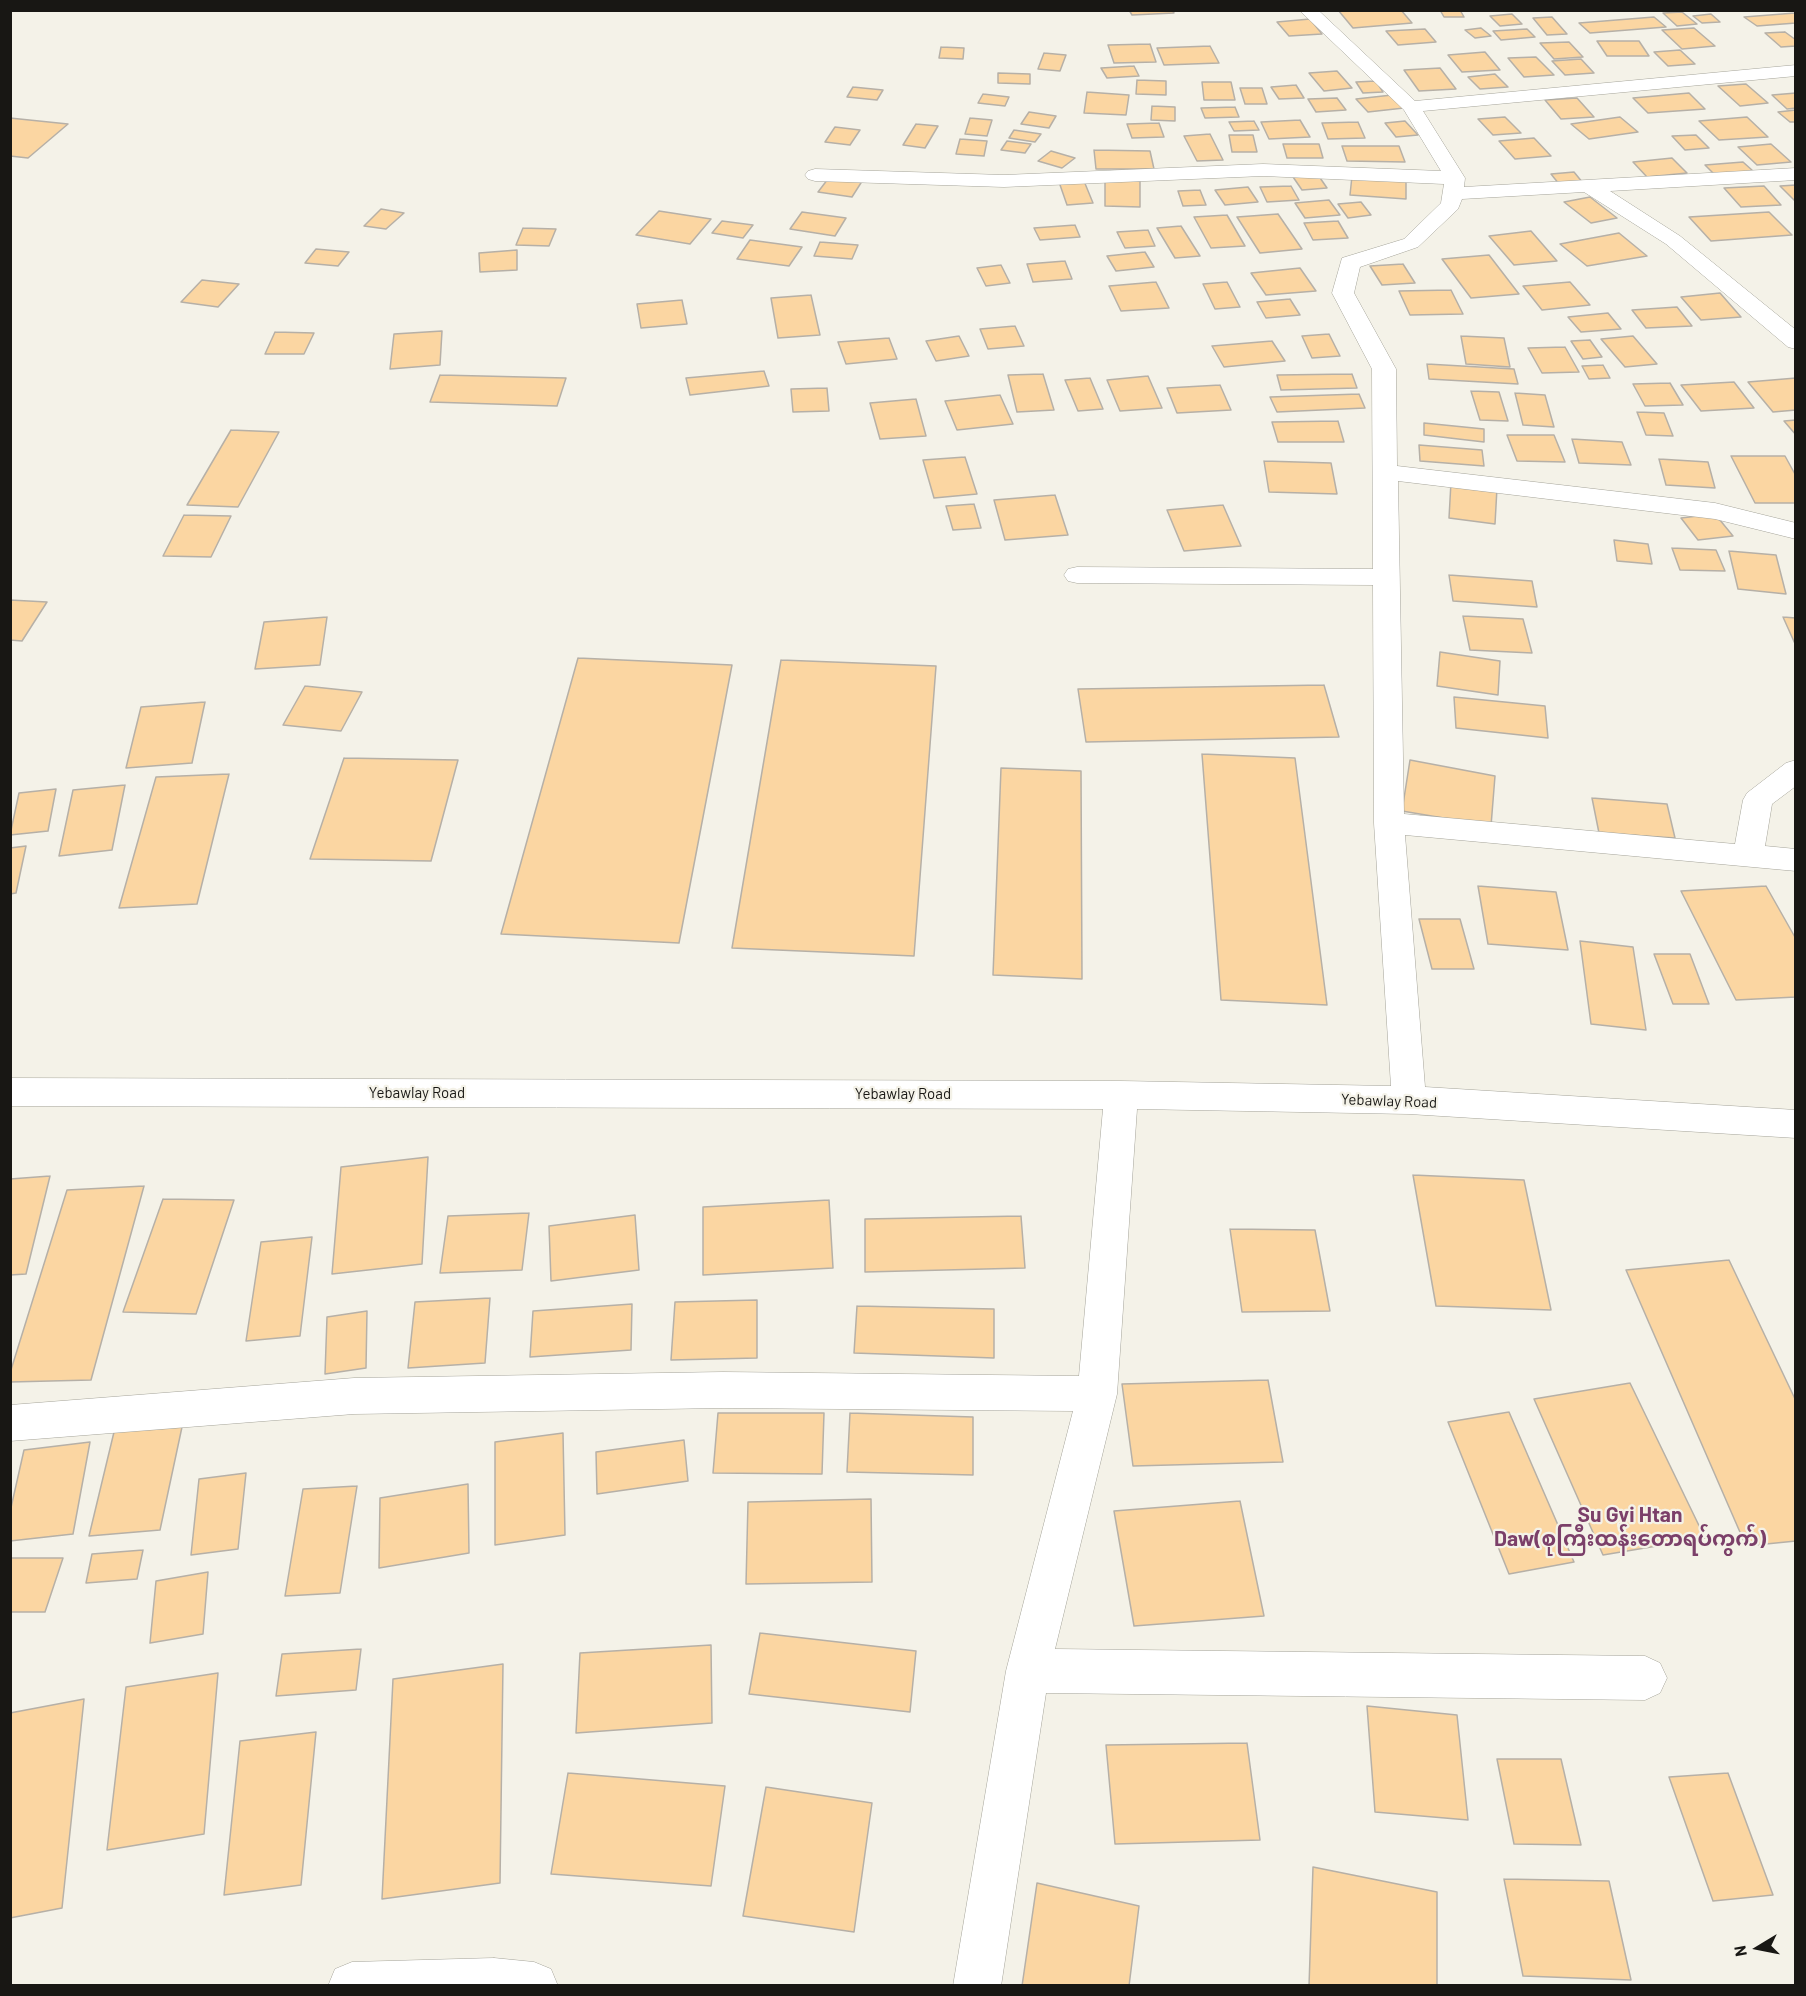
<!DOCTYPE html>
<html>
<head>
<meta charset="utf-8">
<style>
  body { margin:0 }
  #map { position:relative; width:1806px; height:1996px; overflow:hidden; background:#f4f2e8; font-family:Barlow,sans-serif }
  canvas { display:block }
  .frame { position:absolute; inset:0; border:12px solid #181714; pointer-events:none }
  .north { position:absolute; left:1728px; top:1918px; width:60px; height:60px; -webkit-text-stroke:4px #f4f2e8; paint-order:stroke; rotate:260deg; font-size:16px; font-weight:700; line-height:24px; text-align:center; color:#181714 }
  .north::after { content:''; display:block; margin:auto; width:21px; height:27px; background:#181714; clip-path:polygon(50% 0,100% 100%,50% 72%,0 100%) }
</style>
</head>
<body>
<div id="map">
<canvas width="1806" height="1996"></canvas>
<div class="frame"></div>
<div class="north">N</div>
</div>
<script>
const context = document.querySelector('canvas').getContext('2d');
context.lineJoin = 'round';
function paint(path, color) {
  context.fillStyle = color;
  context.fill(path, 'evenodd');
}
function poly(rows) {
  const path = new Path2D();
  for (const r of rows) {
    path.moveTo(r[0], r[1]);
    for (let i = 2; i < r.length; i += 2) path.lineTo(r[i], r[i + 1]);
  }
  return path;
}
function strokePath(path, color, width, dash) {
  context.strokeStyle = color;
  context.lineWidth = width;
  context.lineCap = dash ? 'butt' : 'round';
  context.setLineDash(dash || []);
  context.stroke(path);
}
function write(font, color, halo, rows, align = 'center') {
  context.font = font + ' Barlow,"Noto Sans Myanmar",sans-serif';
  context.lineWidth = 4.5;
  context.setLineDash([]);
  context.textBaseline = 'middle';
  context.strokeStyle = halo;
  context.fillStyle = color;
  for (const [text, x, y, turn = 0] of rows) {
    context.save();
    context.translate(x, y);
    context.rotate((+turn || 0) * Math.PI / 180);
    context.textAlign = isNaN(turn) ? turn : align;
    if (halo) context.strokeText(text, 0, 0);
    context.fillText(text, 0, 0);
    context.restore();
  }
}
const building = poly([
  [1129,10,1172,10,1174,13,1132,15,1129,10],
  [1338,10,1401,10,1412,23,1353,28,1338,10],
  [1440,10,1460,10,1464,17,1444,17,1440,10],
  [1682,12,1697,24,1677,26,1663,13,1682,12],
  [1795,13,1796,23,1757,26,1744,17,1795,13],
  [1512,14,1522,24,1500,26,1490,16,1512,14],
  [1711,14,1720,22,1702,23,1693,16,1711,14],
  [1552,17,1567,34,1547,35,1533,18,1552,17],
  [1654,17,1666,27,1590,33,1579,23,1654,17],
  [1310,19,1322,34,1289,36,1277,22,1310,19],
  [1481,28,1491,36,1475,38,1465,30,1481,28],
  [1694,28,1715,46,1682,49,1662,30,1694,28],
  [1425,29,1436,42,1398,45,1386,31,1425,29],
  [1527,29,1535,37,1501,40,1493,31,1527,29],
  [1785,32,1796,40,1796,46,1781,47,1765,33,1785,32],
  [1597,41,1639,41,1649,56,1607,56,1597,41],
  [1569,42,1583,57,1554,59,1540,43,1569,42],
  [1150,44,1156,62,1114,63,1108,45,1150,44],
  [1210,46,1219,63,1164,65,1157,48,1210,46],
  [941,47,964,48,963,59,939,58,941,47],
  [1680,50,1695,64,1668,66,1654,52,1680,50],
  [1485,52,1500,70,1462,72,1448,55,1485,52],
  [1044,53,1066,55,1060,71,1038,69,1044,53],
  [1536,57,1554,75,1524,77,1508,58,1536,57],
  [1581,59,1594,73,1565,75,1552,61,1581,59],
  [1134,66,1139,76,1107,78,1101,68,1134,66],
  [1440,68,1456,89,1419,91,1404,70,1440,68],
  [1337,71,1352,88,1324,91,1309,73,1337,71],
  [998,73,1030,74,1030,84,998,83,998,73],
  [1495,74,1508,87,1480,89,1468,77,1495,74],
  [1137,80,1166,81,1166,95,1136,94,1137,80],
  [1376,81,1383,92,1363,93,1356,82,1376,81],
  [1202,82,1231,82,1235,100,1204,100,1202,82],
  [1746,84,1768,103,1740,106,1718,86,1746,84],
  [1296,85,1304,98,1279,99,1271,87,1296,85],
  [853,87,883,90,877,100,847,97,853,87],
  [1240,88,1262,88,1267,104,1245,104,1240,88],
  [1087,92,1129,95,1126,115,1084,113,1087,92],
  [1689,93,1705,109,1648,113,1633,98,1689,93],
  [1796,93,1796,108,1787,109,1772,95,1796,93],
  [983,94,1009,97,1005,106,978,103,983,94],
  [1392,95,1404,108,1368,112,1356,99,1392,95],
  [1337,98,1346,110,1316,112,1308,99,1337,98],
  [1577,98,1594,117,1561,119,1545,100,1577,98],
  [1152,106,1175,107,1175,121,1151,120,1152,106],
  [1235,107,1239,117,1205,118,1201,108,1235,107],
  [1796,110,1796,122,1790,122,1778,112,1796,110],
  [1029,112,1056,116,1049,128,1021,124,1029,112],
  [1505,117,1521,133,1493,135,1478,119,1505,117],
  [1620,117,1638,132,1589,139,1571,124,1620,117],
  [1747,117,1768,137,1719,140,1699,121,1747,117],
  [10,118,68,124,28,158,10,156,10,118],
  [970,118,992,120,987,136,965,134,970,118],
  [1300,120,1310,137,1269,139,1261,122,1300,120],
  [1254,121,1259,130,1234,131,1229,122,1254,121],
  [1405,121,1418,135,1396,137,1385,123,1405,121],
  [1358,122,1365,138,1328,139,1322,123,1358,122],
  [1159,123,1164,137,1132,138,1127,124,1159,123],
  [916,124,938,126,925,148,903,145,916,124],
  [835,127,860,130,850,145,825,142,835,127],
  [1014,130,1041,134,1035,142,1009,138,1014,130],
  [1210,134,1223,160,1197,161,1184,136,1210,134],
  [1229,135,1253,135,1257,152,1232,152,1229,135],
  [1696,135,1709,148,1685,150,1672,136,1696,135],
  [1534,138,1551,156,1515,159,1499,141,1534,138],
  [960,139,987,141,984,156,956,154,960,139],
  [1007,141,1031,144,1025,153,1001,150,1007,141],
  [1283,144,1319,144,1323,158,1287,158,1283,144],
  [1771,144,1791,162,1757,165,1738,147,1771,144],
  [1342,146,1399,146,1405,162,1347,161,1342,146],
  [1094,150,1150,151,1154,169,1096,169,1094,150],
  [1051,151,1075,158,1062,168,1038,161,1051,151],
  [1672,158,1687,173,1647,177,1633,162,1672,158],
  [1743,162,1753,171,1715,175,1705,165,1743,162],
  [834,171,866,175,852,197,818,192,834,171],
  [1316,172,1327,188,1302,190,1291,174,1316,172],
  [1574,172,1583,183,1559,184,1551,174,1574,172],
  [1352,176,1406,181,1406,199,1350,195,1352,176],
  [1105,180,1140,181,1140,207,1105,206,1105,180],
  [1084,181,1093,203,1067,205,1059,182,1084,181],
  [1796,185,1796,202,1780,186,1796,185],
  [1291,186,1299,200,1267,202,1260,187,1291,186],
  [1764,186,1781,205,1741,207,1724,188,1764,186],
  [1248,187,1258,202,1225,205,1215,190,1248,187],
  [1200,190,1206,205,1183,206,1178,191,1200,190],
  [1590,197,1617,218,1591,223,1564,202,1590,197],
  [1329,200,1340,215,1305,218,1295,203,1329,200],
  [1361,202,1371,215,1348,218,1338,204,1361,202],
  [381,209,404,213,386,229,364,226,381,209],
  [659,211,711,219,690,244,636,235,659,211],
  [802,212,846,218,835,236,790,229,802,212],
  [1769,212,1792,235,1711,241,1689,217,1769,212],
  [1278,214,1302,249,1260,253,1237,217,1278,214],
  [1227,215,1245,246,1211,248,1194,217,1227,215],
  [722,221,753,225,743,238,712,233,722,221],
  [1338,221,1348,238,1313,240,1304,223,1338,221],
  [1075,225,1080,237,1040,240,1034,228,1075,225],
  [1181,226,1200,256,1175,258,1157,228,1181,226],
  [523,228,556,229,549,246,516,245,523,228],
  [1148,230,1155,246,1125,248,1117,232,1148,230],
  [1531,231,1557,261,1514,265,1489,236,1531,231],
  [1619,233,1647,256,1587,266,1560,244,1619,233],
  [750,240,802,247,789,266,737,259,750,240],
  [820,242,858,245,852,259,814,256,820,242],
  [316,249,349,252,338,266,305,263,316,249],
  [517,250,517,270,480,272,479,253,517,250],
  [1145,252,1154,267,1116,271,1107,256,1145,252],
  [1489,255,1519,294,1471,298,1442,259,1489,255],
  [1065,261,1072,279,1033,282,1027,264,1065,261],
  [1403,264,1415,283,1382,285,1370,266,1403,264],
  [1001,265,1010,283,986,286,977,268,1001,265],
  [1300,268,1316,291,1266,295,1251,273,1300,268],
  [202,280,239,284,218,307,181,302,202,280],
  [1156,282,1169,308,1121,311,1109,286,1156,282],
  [1227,282,1240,307,1215,309,1203,284,1227,282],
  [1570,282,1590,305,1542,310,1523,286,1570,282],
  [1451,290,1463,314,1410,315,1399,291,1451,290],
  [1720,293,1741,317,1701,320,1681,297,1720,293],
  [811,295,820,335,778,338,771,298,811,295],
  [1290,299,1300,315,1266,318,1257,302,1290,299],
  [682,300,687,324,641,328,637,304,682,300],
  [1677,307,1692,326,1646,328,1632,310,1677,307],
  [1608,313,1621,329,1581,332,1568,317,1608,313],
  [1015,326,1024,346,988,349,980,329,1015,326],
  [442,331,440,365,390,369,394,334,442,331],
  [275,332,314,333,304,354,265,354,275,332],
  [1329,334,1340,356,1312,358,1302,336,1329,334],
  [959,336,969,356,936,361,926,341,959,336],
  [1461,336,1504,338,1510,367,1466,364,1461,336],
  [1633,336,1657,364,1625,367,1601,339,1633,336],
  [889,338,897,359,846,364,838,342,889,338],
  [1590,340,1602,357,1583,359,1571,341,1590,340],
  [1272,341,1285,361,1224,367,1212,346,1272,341],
  [1565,347,1579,372,1542,373,1528,348,1565,347],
  [1427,364,1514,369,1518,384,1429,379,1427,364],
  [1603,365,1610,378,1589,379,1582,366,1603,365],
  [764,371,769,386,690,395,686,378,764,371],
  [1043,374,1054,410,1017,412,1008,375,1043,374],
  [1352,374,1357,388,1281,390,1277,375,1352,374],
  [440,375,566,378,557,406,430,402,440,375],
  [1148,376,1162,408,1120,411,1107,380,1148,376],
  [1090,378,1103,409,1078,411,1065,380,1090,378],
  [1796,378,1796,410,1773,412,1748,382,1796,378],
  [1734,382,1754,408,1701,411,1681,385,1734,382],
  [1670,383,1683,405,1645,406,1633,384,1670,383],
  [1220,385,1231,410,1177,413,1167,388,1220,385],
  [827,388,829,411,793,412,791,389,827,388],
  [1471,391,1499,392,1508,421,1480,420,1471,391],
  [1515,393,1545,395,1554,427,1523,425,1515,393],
  [1359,394,1365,408,1277,412,1270,397,1359,394],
  [1000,395,1013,424,957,430,945,401,1000,395],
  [916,399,926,436,880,439,870,403,916,399],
  [1637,412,1664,413,1673,436,1646,435,1637,412],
  [1796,420,1796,435,1784,421,1796,420],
  [1338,421,1344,442,1278,442,1272,422,1338,421],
  [1424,423,1484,429,1484,442,1424,435,1424,423],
  [231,430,279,432,238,507,187,505,231,430],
  [1507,435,1554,435,1565,462,1517,461,1507,435],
  [1572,439,1622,442,1631,465,1579,463,1572,439],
  [1419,445,1482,450,1484,466,1420,461,1419,445],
  [1731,456,1785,456,1796,476,1796,503,1755,503,1731,456],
  [965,457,977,494,934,498,923,460,965,457],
  [1659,459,1708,462,1715,488,1666,485,1659,459],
  [1264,461,1331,463,1337,494,1269,492,1264,461],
  [1451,482,1497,488,1495,524,1449,518,1451,482],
  [1055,495,1068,535,1005,540,994,500,1055,495],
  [974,504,981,528,953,530,946,506,974,504],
  [1223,505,1241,546,1184,551,1167,510,1223,505],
  [1715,514,1733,536,1698,540,1681,518,1715,514],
  [184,515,231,516,211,557,163,556,184,515],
  [1614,540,1648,544,1652,564,1617,561,1614,540],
  [1672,548,1716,550,1725,571,1680,570,1672,548],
  [1729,551,1776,555,1786,594,1738,589,1729,551],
  [1449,575,1532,581,1537,607,1453,601,1449,575],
  [10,600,47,602,22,641,10,640,10,600],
  [1463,616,1523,619,1532,653,1470,650,1463,616],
  [327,617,320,665,255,669,264,622,327,617],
  [1783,617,1796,618,1796,646,1783,617],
  [1440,652,1500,661,1498,695,1437,686,1440,652],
  [578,658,732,665,679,943,501,934,578,658],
  [781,660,936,666,914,956,732,948,781,660],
  [1324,685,1339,737,1086,742,1078,689,1324,685],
  [305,686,362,692,341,731,283,725,305,686],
  [1454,697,1545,706,1548,738,1456,728,1454,697],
  [205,702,192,763,126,768,141,707,205,702],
  [1202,754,1295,758,1327,1005,1221,1000,1202,754],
  [344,758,458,760,431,861,310,859,344,758],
  [1410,760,1495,776,1491,826,1402,811,1410,760],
  [1001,768,1081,771,1082,979,993,975,1001,768],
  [229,774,197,904,119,908,156,777,229,774],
  [125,785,112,850,59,856,73,790,125,785],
  [56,789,48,831,10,835,19,793,56,789],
  [1592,798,1667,804,1675,838,1599,833,1592,798],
  [26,846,16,893,10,894,10,848,26,846],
  [1478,886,1556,892,1568,950,1488,944,1478,886],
  [1766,886,1796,939,1796,997,1736,1000,1681,891,1766,886],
  [1419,919,1460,919,1474,969,1432,969,1419,919],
  [1580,941,1633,947,1646,1030,1591,1024,1580,941],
  [1654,954,1690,954,1709,1004,1673,1004,1654,954],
  [428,1157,422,1264,332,1274,341,1167,428,1157],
  [1413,1175,1524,1180,1551,1310,1436,1306,1413,1175],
  [50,1176,26,1274,10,1275,10,1179,50,1176],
  [144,1186,91,1380,10,1382,10,1373,67,1190,144,1186],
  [163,1199,234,1200,196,1314,123,1312,163,1199],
  [829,1200,833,1268,703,1275,703,1207,829,1200],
  [529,1213,522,1270,440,1273,448,1216,529,1213],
  [635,1215,639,1270,551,1281,549,1226,635,1215],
  [1021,1216,1025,1268,865,1272,865,1219,1021,1216],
  [1230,1229,1315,1230,1330,1311,1242,1312,1230,1229],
  [312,1237,300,1336,246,1341,261,1242,312,1237],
  [1729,1260,1796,1401,1796,1541,1746,1546,1626,1270,1729,1260],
  [490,1298,485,1363,408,1368,415,1302,490,1298],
  [757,1300,757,1358,671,1360,675,1302,757,1300],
  [632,1304,631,1350,530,1357,533,1311,632,1304],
  [857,1306,994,1309,994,1358,854,1353,857,1306],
  [367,1311,366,1368,325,1374,327,1317,367,1311],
  [1268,1380,1283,1462,1133,1466,1122,1384,1268,1380],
  [1630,1383,1705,1538,1603,1555,1534,1399,1630,1383],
  [1509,1412,1574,1562,1509,1574,1448,1422,1509,1412],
  [718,1413,824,1413,822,1474,713,1473,718,1413],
  [850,1413,973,1417,973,1475,847,1472,850,1413],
  [182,1427,160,1530,89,1536,114,1432,182,1427],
  [563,1433,565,1535,495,1545,495,1442,563,1433],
  [684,1440,688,1481,597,1494,596,1452,684,1440],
  [90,1442,73,1534,10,1541,10,1512,24,1450,90,1442],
  [246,1473,238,1549,191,1555,199,1479,246,1473],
  [468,1484,469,1553,379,1568,380,1498,468,1484],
  [357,1486,340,1593,285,1596,303,1489,357,1486],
  [871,1499,872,1582,746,1584,748,1502,871,1499],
  [1240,1501,1264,1616,1134,1626,1114,1511,1240,1501],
  [143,1550,137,1579,86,1583,92,1554,143,1550],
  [10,1558,63,1558,45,1612,10,1612,10,1558],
  [208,1572,203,1634,150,1643,156,1581,208,1572],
  [760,1633,916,1651,910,1712,749,1694,760,1633],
  [711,1645,712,1723,576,1733,580,1653,711,1645],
  [361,1649,356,1690,276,1696,282,1654,361,1649],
  [503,1664,500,1883,382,1899,393,1679,503,1664],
  [218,1673,204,1834,107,1850,126,1687,218,1673],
  [84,1699,62,1908,10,1918,10,1713,84,1699],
  [1367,1706,1457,1715,1468,1820,1375,1812,1367,1706],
  [316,1732,301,1885,224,1895,240,1741,316,1732],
  [1247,1743,1260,1840,1115,1844,1106,1745,1247,1743],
  [1497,1759,1561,1759,1581,1845,1514,1844,1497,1759],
  [568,1773,725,1786,711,1886,551,1874,568,1773],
  [1728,1773,1773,1895,1713,1901,1669,1777,1728,1773],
  [766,1787,872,1803,854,1932,743,1916,766,1787],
  [1313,1867,1437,1892,1437,1986,1309,1986,1313,1867],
  [1504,1879,1609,1881,1631,1980,1523,1976,1504,1879],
  [1037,1883,1139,1906,1129,1986,1022,1986,1037,1883]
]);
const minor = poly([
  [1299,10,1318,10,1415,101,1796,65,1796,76,1423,111,1465,178,1464,187,1796,168,1796,180,1610,191,1680,236,1796,330,1796,349,1788,347,1666,244,1584,192,1462,199,1458,209,1418,247,1360,267,1354,293,1396,369,1397,466,1715,503,1796,523,1796,539,1715,519,1398,481,1404,814,1735,844,1743,800,1747,793,1786,763,1796,760,1796,786,1772,804,1765,846,1796,849,1796,871,1405,835,1425,1087,1796,1110,1796,1138,1409,1114,1137,1109,1117,1394,1055,1649,1645,1656,1660,1663,1667,1678,1660,1693,1645,1700,1046,1693,1001,1986,953,1986,1006,1671,1073,1411,723,1408,354,1414,10,1441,10,1405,354,1378,723,1372,1079,1376,1103,1109,10,1106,10,1078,1121,1081,1391,1086,1374,823,1373,585,1077,583,1068,581,1064,575,1068,569,1077,567,1373,569,1372,369,1332,293,1342,258,1404,239,1441,203,1444,184,1263,176,1004,187,815,181,808,179,805,175,808,171,815,169,1004,175,1263,164,1441,171,1404,110,1299,10],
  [494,1958,534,1962,551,1969,558,1986,328,1986,335,1969,352,1962,494,1958]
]);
const streetNames = [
  ["Yebawlay Road",417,1093],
  ["Yebawlay Road",903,1094],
  ["Yebawlay Road",1389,1101,2]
];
const nearQuarternames = [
  ["Su Gyi Htan",1630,1515],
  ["Daw(စုကြီးထန်းတောရပ်ကွက်)",1630,1539]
];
paint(building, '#fbd6a2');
strokePath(building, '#b6b0a7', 1.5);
strokePath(minor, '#a5a49a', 1);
paint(minor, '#fff');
write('15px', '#181714', '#f4f2e8', streetNames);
write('bold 21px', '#7b3f69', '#f4f2e8', nearQuarternames);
</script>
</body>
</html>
